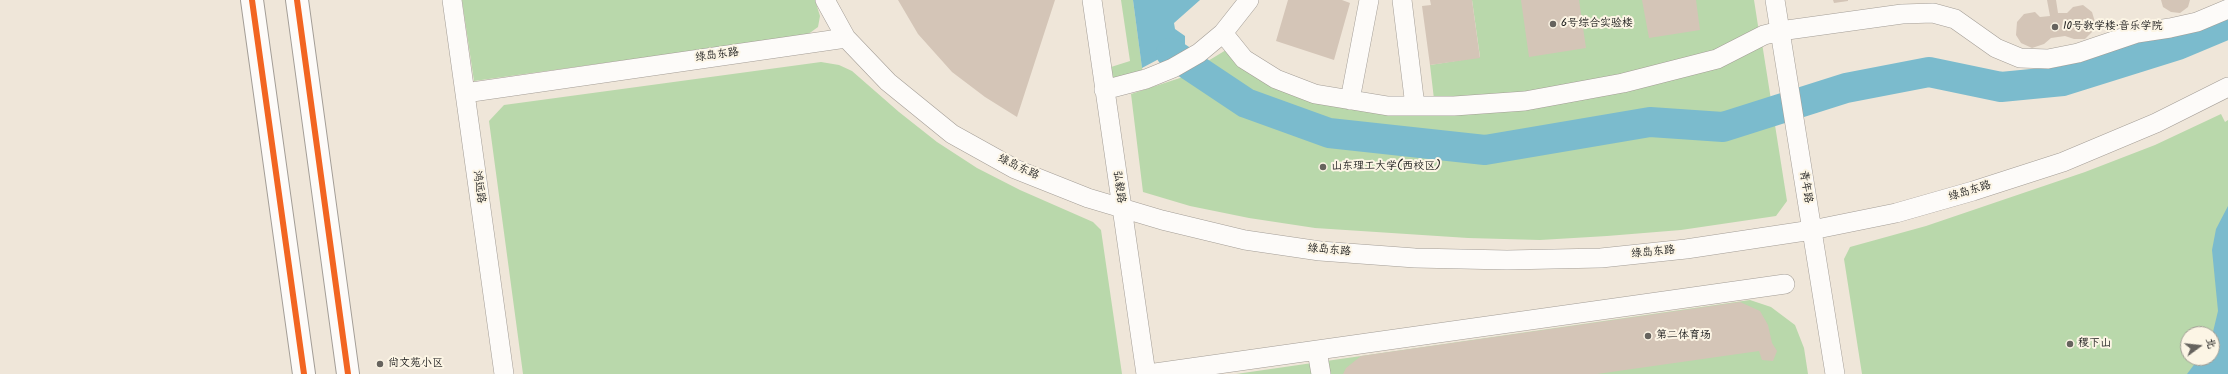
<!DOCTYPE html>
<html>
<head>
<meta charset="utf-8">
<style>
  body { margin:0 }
  #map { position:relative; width:2228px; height:374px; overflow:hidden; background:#efe6d9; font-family:Kalam,"LXGW WenKai TC",sans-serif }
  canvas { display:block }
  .north { position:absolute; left:2180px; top:326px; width:40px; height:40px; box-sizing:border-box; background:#fcf5e5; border:1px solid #a29e95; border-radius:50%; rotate:75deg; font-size:11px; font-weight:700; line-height:16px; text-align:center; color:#1c1c1c }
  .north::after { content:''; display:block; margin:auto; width:14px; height:18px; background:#66635e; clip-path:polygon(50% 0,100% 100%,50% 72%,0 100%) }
</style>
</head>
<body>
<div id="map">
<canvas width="2228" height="374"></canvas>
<div class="north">北</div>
</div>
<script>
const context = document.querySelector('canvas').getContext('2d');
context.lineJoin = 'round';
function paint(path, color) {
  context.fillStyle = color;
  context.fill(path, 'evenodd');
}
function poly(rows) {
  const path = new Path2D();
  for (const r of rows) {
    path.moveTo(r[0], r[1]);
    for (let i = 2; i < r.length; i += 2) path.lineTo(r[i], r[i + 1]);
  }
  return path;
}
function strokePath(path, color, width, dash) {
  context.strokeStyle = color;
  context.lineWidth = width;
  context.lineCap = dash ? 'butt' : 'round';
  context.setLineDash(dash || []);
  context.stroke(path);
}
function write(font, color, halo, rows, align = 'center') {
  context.font = font + ' Kalam,"LXGW WenKai TC",sans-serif';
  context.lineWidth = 4;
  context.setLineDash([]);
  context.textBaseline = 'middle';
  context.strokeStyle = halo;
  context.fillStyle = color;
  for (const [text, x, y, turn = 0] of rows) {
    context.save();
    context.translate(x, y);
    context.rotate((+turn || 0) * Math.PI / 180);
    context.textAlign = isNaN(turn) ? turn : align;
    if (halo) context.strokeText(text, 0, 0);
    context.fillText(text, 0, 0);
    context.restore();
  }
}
const green = poly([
  [462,0,815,0,820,16,818,27,807,35,474,81],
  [1121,0,1133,0,1143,75,1113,82,1111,67,1130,61],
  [1472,0,1754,0,1759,32,1718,52,1576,88,1434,99,1430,65,1480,57],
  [1762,43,1787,201,1776,216,1681,230,1607,236,1540,240,1468,238,1315,228,1249,218,1190,206,1143,192,1131,94,1180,78,1226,50,1281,86,1473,111],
  [821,62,839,65,852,71,899,112,937,142,977,168,1020,190,1093,222,1101,230,1122,374,523,374,489,121,504,105],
  [2221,114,2225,122,2228,120,2228,374,1862,374,1844,259,1850,247,1926,226,2085,172,2155,145],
  [2188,334,2212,334,2212,358,2188,358],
  [1750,300,1771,307,1795,325,1804,348,1808,374,1236,374]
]);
const water = poly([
  [1133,0,1200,0,1174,23,1175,29,1185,36,1185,45,1142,68],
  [2228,206,2228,374,2187,374,2199,358,2212,358,2212,336,2218,311,2212,250,2216,229]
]);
const river = poly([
  [1171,53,1246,103,1329,133,1485,150,1650,122,1723,127,1846,88,1929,72,2001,87,2063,81,2178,45,2228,24]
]);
const building = poly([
  [898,0,1055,0,1017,117,985,97,952,72,918,34],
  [1288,0,1342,0,1350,3,1334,60,1276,41],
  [1430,0,1472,0,1480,58,1430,65,1422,6,1431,5],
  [1521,0,1579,0,1586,48,1529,57],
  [1642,0,1696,0,1700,30,1649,38],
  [1833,0,1848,0,1848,1,1834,3],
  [2047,0,2056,0,2058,13,2067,13,2073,7,2083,5,2092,12,2095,22,2093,31,2085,39,2074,39,2065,36,2051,38,2044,44,2032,48,2021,43,2016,35,2017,22,2024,14,2035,12,2040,17,2050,16],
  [2161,0,2190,0,2188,7,2180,13,2171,12,2163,7],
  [1740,302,1760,311,1768,325,1772,343,1777,351,1773,361,1762,360,1759,351,1597,374,1343,374,1346,368,1361,356]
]);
const street = poly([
  [452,0,504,374],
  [825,0,846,38],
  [1092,0,1146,374],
  [1402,0,1415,106],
  [1775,0,1835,374],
  [1223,33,1244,59,1276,79,1315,94,1388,106,1454,106,1525,101,1623,83,1717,59,1764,35,1780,31,1902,14,1933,13,1955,19,1996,48,2020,58,2048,59,2078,53,2137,33,2170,28,2197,22,2228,9],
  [1104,90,1146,79,1173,68,1199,53,1223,33,1249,0],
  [465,93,846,38,888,82,952,134,1015,169,1088,198,1162,220,1245,240,1320,251,1415,258,1507,260,1601,258,1686,249,1812,230,1896,213,1973,191,2063,162,2156,123,2228,87],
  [1350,100,1369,0],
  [1317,351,1321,374],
  [1148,374,1785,284]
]);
const primary = poly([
  [252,0,304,374],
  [297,0,348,374]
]);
const bus1 = poly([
  [252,0,304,374],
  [297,0,348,374]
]);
const markers = [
  [1553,24,4,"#66635e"],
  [2055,27,4,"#66635e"],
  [1323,167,4,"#66635e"],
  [1648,336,4,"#66635e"],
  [2070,344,4,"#66635e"],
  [380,364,4,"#66635e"]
];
const poiNames = [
  ["6号综合实验楼",1561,24],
  ["10号教学楼·音乐学院",2063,27],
  ["山东理工大学(西校区)",1331,167],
  ["第二体育场",1656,336],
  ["稷下山",2078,344],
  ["尚文苑小区",388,364]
];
const streetNames = [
  ["绿岛东路",717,56,-8],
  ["绿岛东路",1018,168,25],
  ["鸿远路",478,187,82],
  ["弘毅路",1118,187,82],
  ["青年路",1805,187,81],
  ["绿岛东路",1970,192,-17],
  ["绿岛东路",1329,251,5],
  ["绿岛东路",1653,253,-6]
];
paint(green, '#b9d8ab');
paint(water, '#7bbbcd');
strokePath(river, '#7bbbcd', 30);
paint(building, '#d4c5b7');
strokePath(street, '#a39d96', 20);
strokePath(primary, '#a39d96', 24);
strokePath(street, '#fdfbf9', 19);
strokePath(primary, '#fdfbf9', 22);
strokePath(bus1, '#f26522', 6);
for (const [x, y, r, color] of markers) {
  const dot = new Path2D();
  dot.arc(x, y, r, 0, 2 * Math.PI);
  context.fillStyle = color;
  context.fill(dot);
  strokePath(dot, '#fcf5e5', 1.5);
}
write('11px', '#1c1c1c', '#fcf5e5', poiNames, 'left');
write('11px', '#1c1c1c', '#fcf5e5', streetNames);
</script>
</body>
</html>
